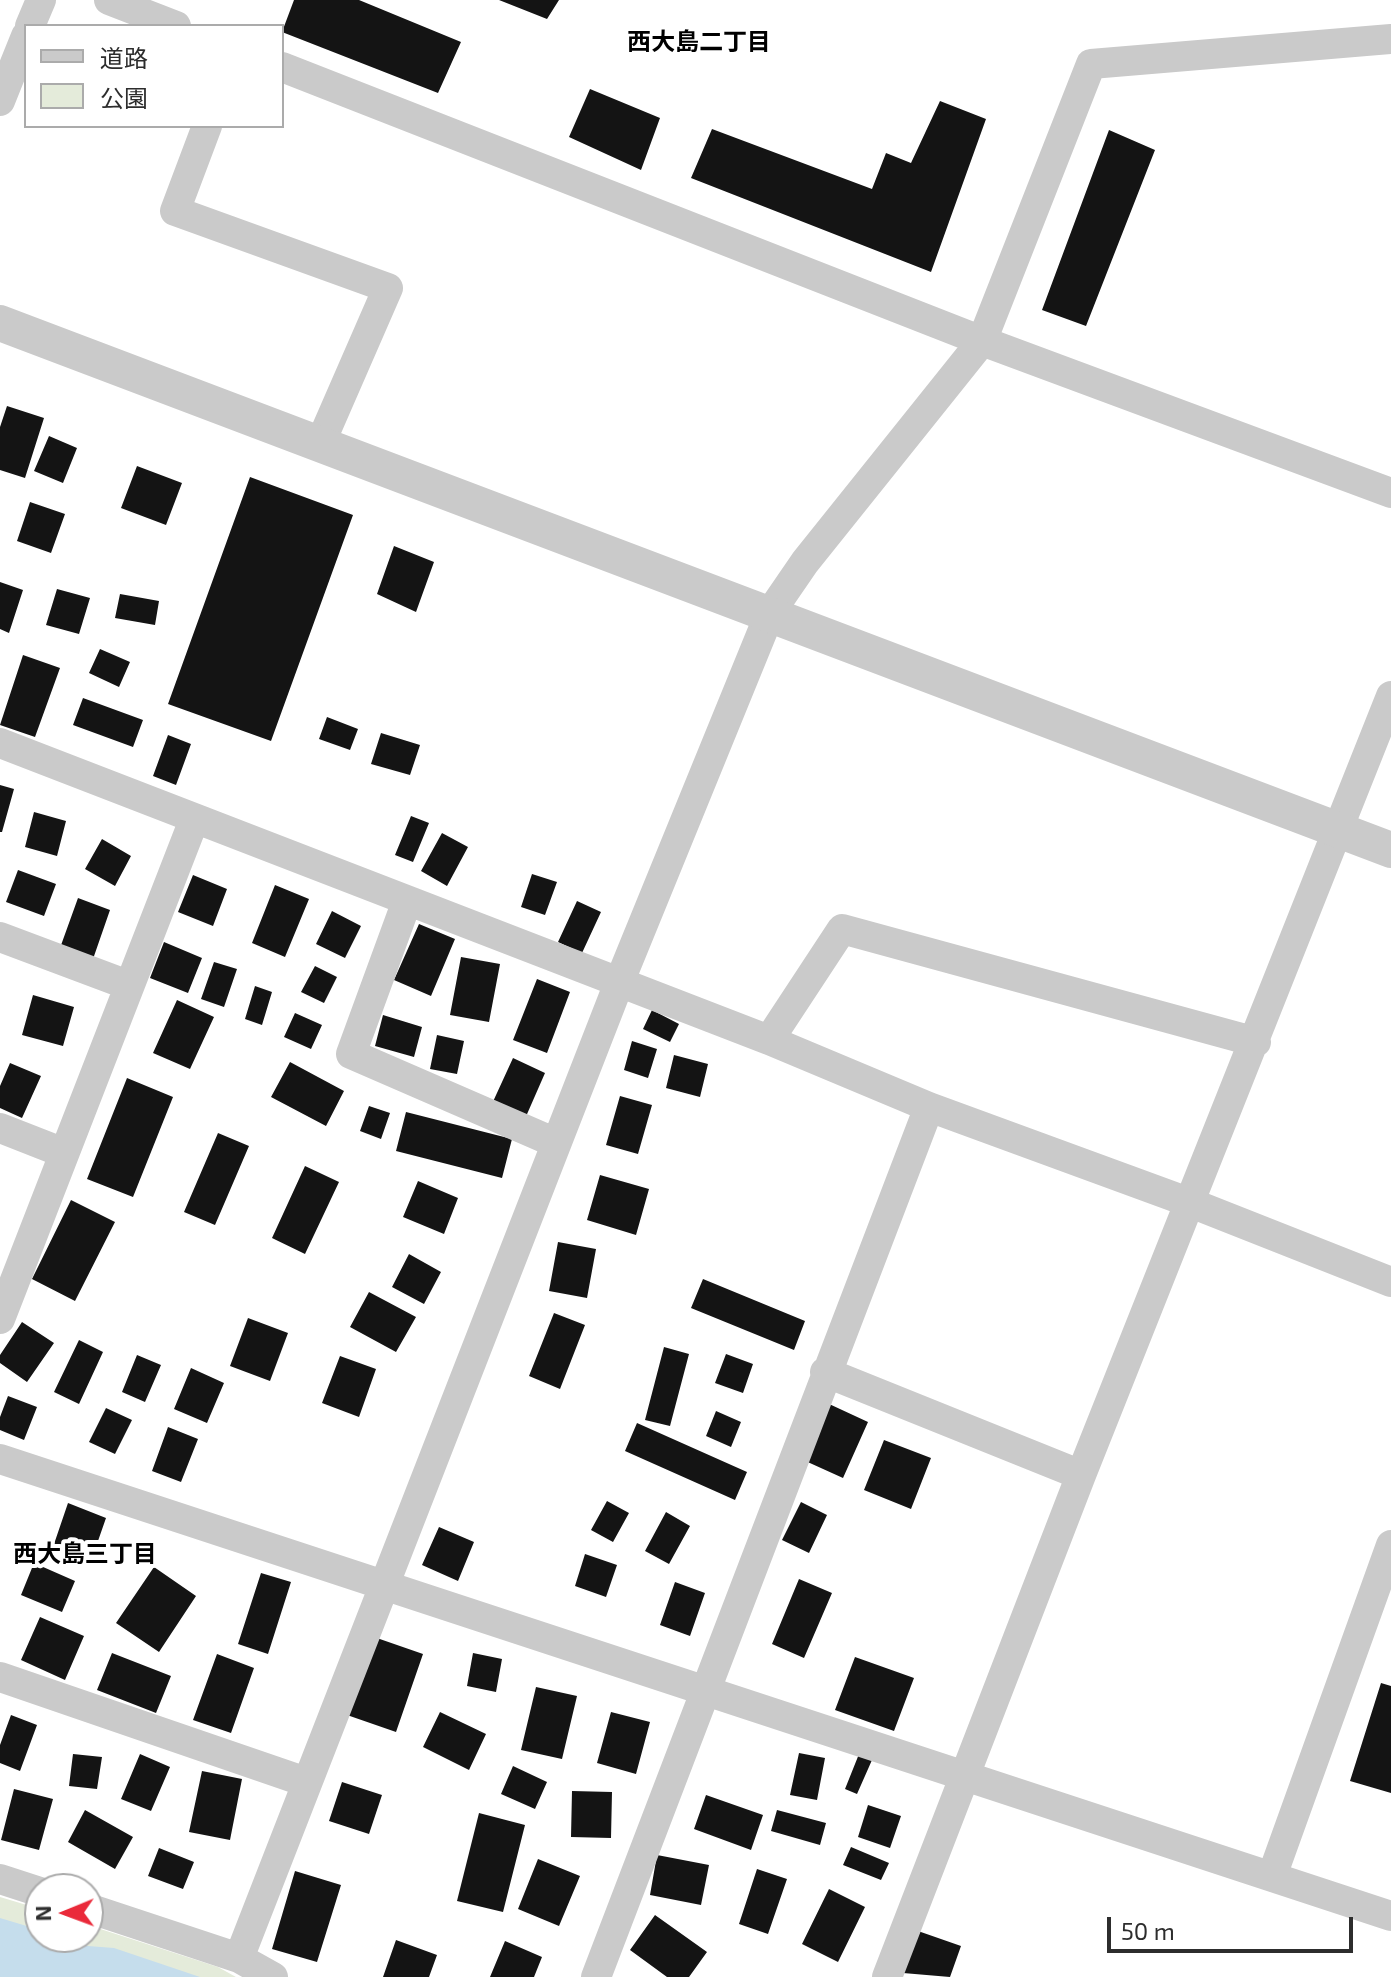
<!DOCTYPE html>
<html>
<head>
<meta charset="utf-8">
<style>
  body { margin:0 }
  #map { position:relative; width:1391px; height:1977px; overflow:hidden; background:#fff; font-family:"Exo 2","Noto Sans JP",sans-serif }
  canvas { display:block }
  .legend { position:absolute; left:24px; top:24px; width:260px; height:104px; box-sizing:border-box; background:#fff; border:2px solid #ababab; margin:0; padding:10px 14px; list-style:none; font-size:24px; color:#2d2d2d }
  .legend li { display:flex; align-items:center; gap:16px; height:40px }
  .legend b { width:40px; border:2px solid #ababab }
  .north { position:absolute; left:24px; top:1873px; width:80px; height:80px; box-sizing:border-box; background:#fff; border:2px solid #ababab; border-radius:50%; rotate:269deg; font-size:22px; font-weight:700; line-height:32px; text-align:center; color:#2d2d2d }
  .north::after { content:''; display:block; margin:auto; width:28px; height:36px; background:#ea2a3a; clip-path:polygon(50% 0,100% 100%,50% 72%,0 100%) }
  .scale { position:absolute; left:1107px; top:1917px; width:246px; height:36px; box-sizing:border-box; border:4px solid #2d2d2d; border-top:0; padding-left:10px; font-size:24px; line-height:28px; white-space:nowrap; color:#2d2d2d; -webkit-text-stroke:6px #fff; paint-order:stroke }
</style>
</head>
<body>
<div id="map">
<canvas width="1391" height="1977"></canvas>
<ul class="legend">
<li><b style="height:10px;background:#cacaca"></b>道路</li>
<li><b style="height:22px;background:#e4ebda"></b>公園</li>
</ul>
<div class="north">N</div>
<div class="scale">50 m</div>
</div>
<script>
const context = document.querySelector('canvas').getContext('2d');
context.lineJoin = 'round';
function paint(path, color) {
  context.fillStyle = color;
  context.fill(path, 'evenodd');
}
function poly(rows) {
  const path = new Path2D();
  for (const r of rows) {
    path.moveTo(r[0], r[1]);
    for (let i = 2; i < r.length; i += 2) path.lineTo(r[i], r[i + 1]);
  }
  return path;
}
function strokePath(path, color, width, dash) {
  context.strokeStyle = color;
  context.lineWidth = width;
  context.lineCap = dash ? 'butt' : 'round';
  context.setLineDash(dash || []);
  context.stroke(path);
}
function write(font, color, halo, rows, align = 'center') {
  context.font = font + ' "Exo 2","Noto Sans JP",sans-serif';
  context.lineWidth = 8;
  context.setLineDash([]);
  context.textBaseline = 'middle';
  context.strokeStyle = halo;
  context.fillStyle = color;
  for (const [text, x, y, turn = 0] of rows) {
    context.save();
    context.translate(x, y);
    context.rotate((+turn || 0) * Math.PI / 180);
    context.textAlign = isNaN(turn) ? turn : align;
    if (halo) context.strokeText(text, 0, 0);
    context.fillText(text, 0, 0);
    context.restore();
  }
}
const green = poly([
  [0,1897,40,1909,40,1937,88,1937,88,1925,218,1967,236,1977,0,1977]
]);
const water = poly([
  [0,1918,40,1930,40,1937,61,1937,88,1946,114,1948,200,1977,0,1977]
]);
const building = poly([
  [294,0,359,0,461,42,438,93,282,32],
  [499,0,559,0,547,19],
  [590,89,660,118,641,170,569,137],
  [940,101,986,119,931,272,691,178,712,129,872,189,886,153,911,163],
  [1109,130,1155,150,1086,326,1042,310],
  [7,406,44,418,25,478,0,470,0,427],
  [49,436,77,448,63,483,34,471],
  [137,466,182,483,166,525,121,508],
  [250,477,353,515,271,741,168,704],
  [30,502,65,514,51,553,17,541],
  [394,546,434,562,416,612,377,594],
  [0,582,23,590,9,633,0,629],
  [57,589,90,598,79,634,46,625],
  [120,594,159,601,155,625,115,618],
  [100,649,130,662,119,687,89,673],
  [23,655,60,668,35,737,0,725],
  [83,698,143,720,133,747,73,725],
  [327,717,358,729,350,750,319,739],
  [381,733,420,745,410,775,371,764],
  [168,735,191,744,176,785,153,776],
  [0,785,14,789,2,832,0,832],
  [34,812,66,821,57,856,25,847],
  [411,816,429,823,413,862,395,855],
  [442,833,468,847,447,886,421,871],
  [102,839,131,856,115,886,85,869],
  [18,870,56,884,44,916,6,902],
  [532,874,557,882,545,915,521,907],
  [193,875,227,889,213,926,178,912],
  [275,885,309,899,285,957,252,943],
  [78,898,110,910,93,959,60,948],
  [577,901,601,912,582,953,558,942],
  [332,911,361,926,345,958,316,944],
  [419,924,455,939,431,996,394,980],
  [164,942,202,958,188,993,150,978],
  [461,957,500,964,489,1022,450,1015],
  [214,962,237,969,224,1007,201,999],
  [315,966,337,977,324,1003,301,992],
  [537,979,570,992,547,1053,513,1040],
  [255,986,272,992,262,1025,245,1019],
  [33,995,74,1007,63,1046,22,1035],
  [177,1000,214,1017,190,1069,153,1053],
  [652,1010,679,1024,670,1042,643,1029],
  [295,1013,322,1025,311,1049,284,1037],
  [383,1015,422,1027,414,1057,375,1046],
  [437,1035,464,1041,457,1074,430,1069],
  [632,1041,657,1049,648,1078,624,1070],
  [674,1055,708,1064,700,1097,666,1088],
  [513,1058,545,1073,524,1121,491,1106],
  [290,1062,344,1091,326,1126,271,1097],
  [10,1063,41,1076,22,1118,0,1108,0,1086],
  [127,1078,173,1097,133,1197,87,1179],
  [620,1096,652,1105,638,1154,606,1145],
  [369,1106,390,1113,381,1139,360,1131],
  [406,1112,512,1139,502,1178,396,1151],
  [218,1133,249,1146,215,1225,184,1212],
  [305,1166,339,1182,305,1254,272,1238],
  [600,1175,649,1189,636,1235,587,1220],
  [418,1181,458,1198,444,1234,403,1217],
  [71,1200,115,1222,75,1301,32,1279],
  [558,1242,596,1249,587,1298,549,1291],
  [409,1254,441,1272,424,1304,392,1287],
  [703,1279,805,1321,794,1350,691,1308],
  [369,1292,416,1317,396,1352,350,1327],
  [554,1313,585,1325,560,1389,529,1376],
  [248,1318,288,1333,270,1381,230,1366],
  [22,1322,54,1343,27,1382,0,1363,0,1355],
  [79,1340,103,1352,79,1404,54,1392],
  [664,1347,689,1354,670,1426,645,1420],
  [726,1354,753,1364,743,1393,715,1383],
  [137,1355,161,1365,145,1402,122,1392],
  [340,1356,376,1369,359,1417,322,1403],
  [191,1368,224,1383,207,1423,174,1409],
  [8,1396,37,1407,24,1440,0,1430,0,1417],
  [827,1403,868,1422,843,1478,801,1459],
  [106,1408,132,1420,115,1454,89,1442],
  [716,1411,741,1422,731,1447,706,1436],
  [637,1423,747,1472,735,1500,625,1451],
  [168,1427,198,1439,181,1482,152,1471],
  [884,1440,931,1458,911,1509,864,1490],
  [607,1501,629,1513,613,1542,591,1530],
  [801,1502,827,1515,809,1553,782,1540],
  [68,1503,106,1518,91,1561,53,1547],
  [666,1512,690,1526,669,1564,645,1551],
  [439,1527,474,1542,458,1581,422,1565],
  [585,1554,617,1565,606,1597,575,1586],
  [34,1563,75,1581,62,1612,21,1595],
  [154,1567,196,1596,159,1652,116,1623],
  [261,1573,291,1582,268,1654,238,1644],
  [799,1579,832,1593,804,1658,772,1644],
  [675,1582,705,1593,690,1636,660,1625],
  [40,1617,84,1636,65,1680,21,1660],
  [374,1637,423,1654,396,1732,347,1715],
  [112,1653,171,1676,156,1713,97,1690],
  [473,1653,502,1659,496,1692,467,1686],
  [217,1654,254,1668,231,1733,193,1720],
  [855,1657,914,1678,894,1731,835,1710],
  [1381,1683,1391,1686,1391,1793,1350,1781],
  [536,1687,577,1696,562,1759,521,1750],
  [440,1712,486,1734,469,1770,423,1747],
  [611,1712,650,1722,636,1774,597,1763],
  [11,1715,37,1725,20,1771,0,1763,0,1745],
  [799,1753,825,1758,817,1800,790,1795],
  [73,1754,102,1757,97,1789,69,1786],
  [140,1754,170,1767,151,1811,121,1799],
  [859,1754,872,1760,857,1794,845,1789],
  [513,1766,547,1782,535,1809,501,1794],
  [202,1771,242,1779,230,1840,189,1832],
  [342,1782,382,1795,369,1834,329,1821],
  [14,1789,53,1799,39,1850,1,1840],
  [572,1791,612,1792,611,1838,571,1837],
  [706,1795,763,1815,751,1850,694,1829],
  [868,1805,901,1816,890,1848,858,1837],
  [85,1810,133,1837,115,1869,68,1842],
  [777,1810,826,1823,820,1845,771,1831],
  [479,1813,525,1825,503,1912,457,1901],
  [851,1847,889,1863,881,1880,843,1865],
  [159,1848,194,1862,183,1889,148,1876],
  [657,1855,709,1865,701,1905,650,1895],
  [538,1859,580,1876,559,1926,518,1909],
  [757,1869,787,1879,768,1934,739,1924],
  [295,1871,341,1885,317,1962,272,1949],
  [829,1889,865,1907,838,1962,802,1944],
  [655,1915,707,1952,689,1977,667,1977,630,1950],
  [918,1931,961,1946,950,1977,903,1973],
  [396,1940,437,1955,429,1977,383,1977],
  [505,1941,542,1957,534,1977,490,1977]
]);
const minor = poly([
  [109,0,176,26],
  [30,26,41,0],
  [282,67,982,341,1391,493],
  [0,101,26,36],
  [207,126,175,211,388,288,320,444],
  [0,743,769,1040,929,1107,1191,1203,1391,1282],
  [407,901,351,1054,556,1143],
  [0,937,128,985],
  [769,1040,842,929,1256,1042],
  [0,1128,64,1153],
  [0,1319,194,820],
  [825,1372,1081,1475],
  [0,1459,1391,1916],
  [0,1677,306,1782],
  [1272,1876,1391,1545],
  [0,1879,40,1892],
  [88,1908,239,1958,273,1977],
  [239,1958,619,983,770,613,805,562,982,341,1091,64,1391,39],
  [596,1977,929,1107],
  [887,1977,1081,1475,1391,696]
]);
const tertiary = poly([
  [0,323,1391,850]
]);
const neighbourhoodNames = [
  ["西大島二丁目",699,42],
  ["西大島三丁目",85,1554]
];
paint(green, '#e4ebda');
paint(water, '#c5ddec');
paint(building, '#141414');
strokePath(minor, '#cacaca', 30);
strokePath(tertiary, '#cacaca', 36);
write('bold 24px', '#000', '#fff', neighbourhoodNames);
</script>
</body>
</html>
